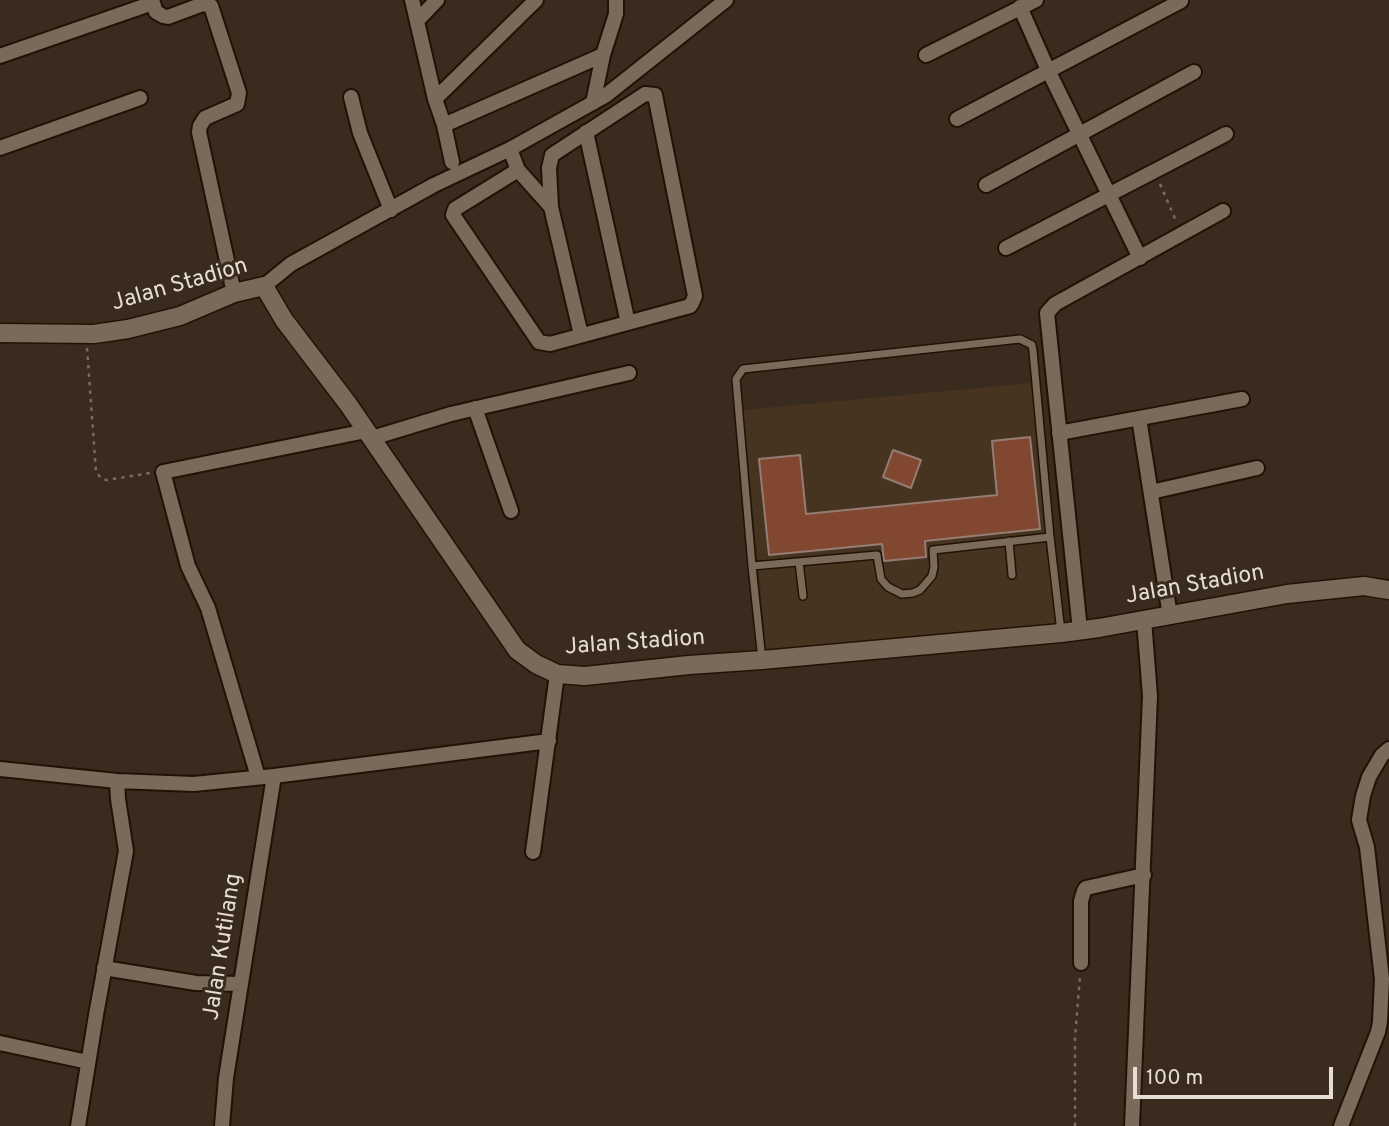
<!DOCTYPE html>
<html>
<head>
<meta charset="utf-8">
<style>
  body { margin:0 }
  #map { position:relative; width:1389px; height:1126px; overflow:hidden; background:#392b1d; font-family:Overpass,sans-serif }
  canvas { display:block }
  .scale { position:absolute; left:1133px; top:1067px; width:200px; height:32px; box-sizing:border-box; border:4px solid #e6ddd4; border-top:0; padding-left:9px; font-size:21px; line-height:24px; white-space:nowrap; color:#e6ddd4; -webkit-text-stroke:5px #392b1d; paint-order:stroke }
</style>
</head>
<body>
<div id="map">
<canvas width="1389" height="1126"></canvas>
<div class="scale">100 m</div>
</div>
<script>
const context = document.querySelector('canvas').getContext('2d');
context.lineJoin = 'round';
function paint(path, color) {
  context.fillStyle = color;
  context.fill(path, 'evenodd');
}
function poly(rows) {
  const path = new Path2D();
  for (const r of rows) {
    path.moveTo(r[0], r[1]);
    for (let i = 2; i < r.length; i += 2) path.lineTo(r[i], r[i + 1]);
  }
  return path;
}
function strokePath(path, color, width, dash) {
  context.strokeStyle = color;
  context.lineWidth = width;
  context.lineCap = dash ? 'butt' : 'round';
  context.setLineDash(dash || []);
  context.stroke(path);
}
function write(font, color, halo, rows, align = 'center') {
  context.font = font + ' Overpass,sans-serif';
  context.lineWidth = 6;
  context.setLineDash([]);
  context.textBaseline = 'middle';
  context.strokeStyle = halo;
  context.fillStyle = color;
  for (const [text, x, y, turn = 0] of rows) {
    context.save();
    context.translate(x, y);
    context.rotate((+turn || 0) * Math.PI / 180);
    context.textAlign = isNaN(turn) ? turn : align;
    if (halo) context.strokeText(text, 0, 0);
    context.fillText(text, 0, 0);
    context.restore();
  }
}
const built = poly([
  [1032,383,1056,627,767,655,743,410]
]);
const building = poly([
  [1030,437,1040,529,925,541,926,557,884,561,882,544,769,555,759,459,800,455,806,514,997,495,992,441,1030,437],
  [893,450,921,460,911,488,883,477,893,450]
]);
const path = poly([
  [1160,184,1177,223],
  [87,348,96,472,102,479,107,480,150,473],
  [1075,1126,1075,1038,1080,976]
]);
const service = poly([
  [1009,541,1012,575],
  [799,562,803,596],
  [752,566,736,379,743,369,1020,339,1032,345,1033,351,1050,537],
  [762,660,752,566,877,555,881,579,888,587,902,594,913,593,920,590,932,576,934,567,933,550,1050,537,1061,632]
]);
const minor = poly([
  [152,0,156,12,163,16,168,17,203,4,211,6,239,93,237,104,205,118,200,126,199,132,234,293],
  [412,0,435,99,444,125,603,55],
  [1020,7,1048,70,1140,258],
  [417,21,437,0],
  [926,55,1036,0],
  [0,56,153,3],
  [351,97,360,133,391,210],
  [435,99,536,0],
  [593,103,603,55,616,14,616,0],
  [957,119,1181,1],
  [444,125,452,162],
  [586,132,628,323],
  [0,148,140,98],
  [510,149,518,170,551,207,581,335],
  [518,170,455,209,453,215,539,342,550,344,690,306,692,303,695,296,655,95,645,94,552,155,549,168,551,207],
  [986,185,1194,72],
  [1006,248,1226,134],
  [264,286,291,264,434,185,510,149,605,96,726,0],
  [475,408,511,511],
  [1139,418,1170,616],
  [1059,433,1242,399],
  [372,438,451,414,629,373],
  [1151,492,1257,468],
  [1080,630,1047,313,1055,304,1223,211],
  [0,769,117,781,194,784,274,776,549,741],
  [258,777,208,608,188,566,163,472,366,431],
  [533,852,557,674],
  [1081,963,1081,901,1084,891,1086,888,1144,875],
  [104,968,196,983,241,984],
  [0,1043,88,1062],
  [78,1126,96,1015,126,851,118,799,117,781],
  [222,1126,226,1078,274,776],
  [1132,1126,1150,696,1144,620],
  [1341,1126,1378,1032,1380,1022,1382,979,1367,847,1359,820,1363,796,1369,777,1382,755,1389,749]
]);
const tertiary = poly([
  [0,333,94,334,128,329,180,316,234,293,264,286,284,320,348,404,517,650,536,664,557,674,585,676,689,665,762,660,1061,633,1099,628,1287,594,1364,586,1389,590]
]);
const streetNames = [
  ["Jalan Stadion",180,286,-16],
  ["Jalan Stadion",1195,586,-10],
  ["Jalan Stadion",635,644,-4],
  ["Jalan Kutilang",224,947,-81]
];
paint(built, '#473420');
paint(building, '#814730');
strokePath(building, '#947d74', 2);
strokePath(service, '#201306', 10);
strokePath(minor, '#201306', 18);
strokePath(tertiary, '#201306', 21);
strokePath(path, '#786b5f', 2.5, [3.5, 5]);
strokePath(service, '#7a6a5a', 7);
strokePath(minor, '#7a6a5a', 14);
strokePath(tertiary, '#7a6a5a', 18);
write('23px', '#e6ddd4', '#392b1d', streetNames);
</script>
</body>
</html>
